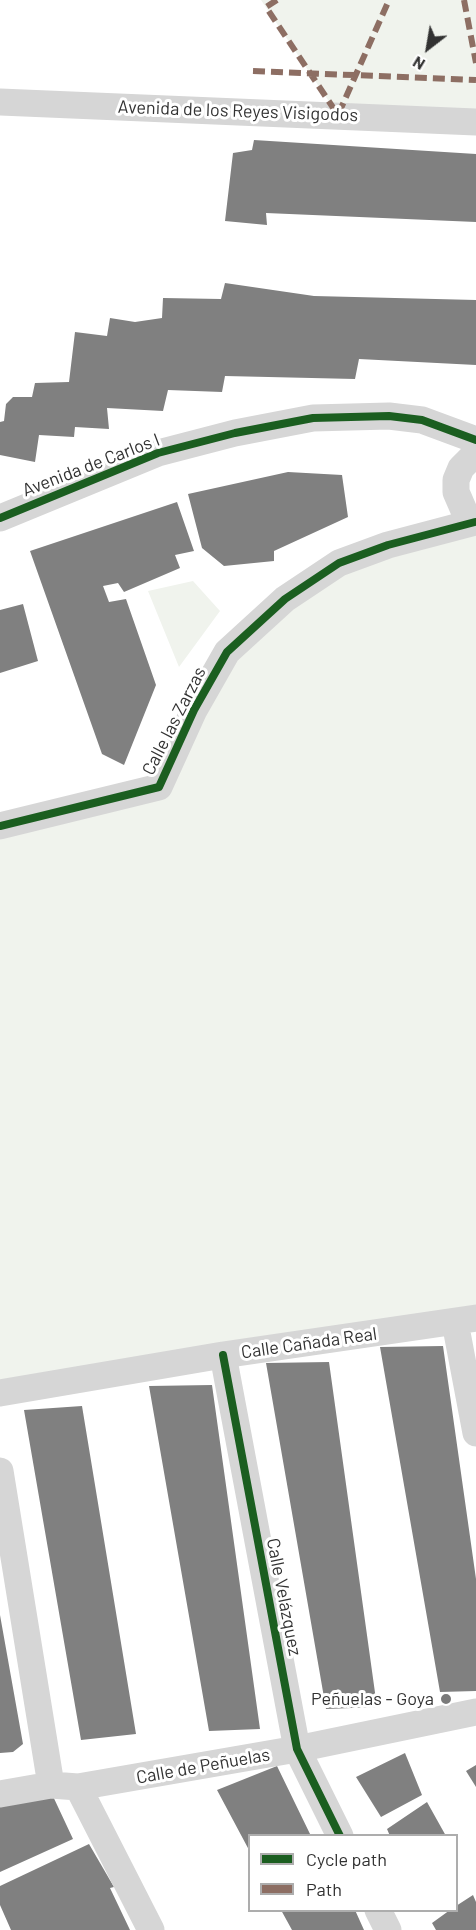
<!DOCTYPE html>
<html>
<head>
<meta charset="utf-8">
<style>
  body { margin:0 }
  #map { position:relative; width:476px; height:1930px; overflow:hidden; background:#fff; font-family:Barlow,sans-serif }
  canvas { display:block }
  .legend { position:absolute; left:248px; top:1834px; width:210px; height:78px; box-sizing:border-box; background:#fff; border:2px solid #adadad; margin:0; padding:8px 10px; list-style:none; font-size:18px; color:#323232 }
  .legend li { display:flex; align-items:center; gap:12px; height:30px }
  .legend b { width:30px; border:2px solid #adadad }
  .north { position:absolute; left:398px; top:18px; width:60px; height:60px; -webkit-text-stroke:4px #fff; paint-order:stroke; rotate:211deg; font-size:16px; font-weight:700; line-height:24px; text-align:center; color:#323232 }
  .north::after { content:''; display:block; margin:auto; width:21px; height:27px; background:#323232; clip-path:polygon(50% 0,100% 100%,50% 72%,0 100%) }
</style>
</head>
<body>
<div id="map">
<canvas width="476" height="1930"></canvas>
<ul class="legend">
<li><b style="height:8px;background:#1b5e20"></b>Cycle path</li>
<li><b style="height:8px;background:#8d6e63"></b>Path</li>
</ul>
<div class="north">N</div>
</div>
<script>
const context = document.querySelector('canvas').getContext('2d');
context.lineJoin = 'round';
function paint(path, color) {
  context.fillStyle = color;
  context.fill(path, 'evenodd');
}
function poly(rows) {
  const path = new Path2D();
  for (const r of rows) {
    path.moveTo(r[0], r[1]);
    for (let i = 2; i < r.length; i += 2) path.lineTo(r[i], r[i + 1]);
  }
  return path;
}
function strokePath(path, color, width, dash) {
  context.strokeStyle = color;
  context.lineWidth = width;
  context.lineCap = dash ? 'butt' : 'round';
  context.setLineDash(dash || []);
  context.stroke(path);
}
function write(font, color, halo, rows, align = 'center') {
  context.font = font + ' Barlow,sans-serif';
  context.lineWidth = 6;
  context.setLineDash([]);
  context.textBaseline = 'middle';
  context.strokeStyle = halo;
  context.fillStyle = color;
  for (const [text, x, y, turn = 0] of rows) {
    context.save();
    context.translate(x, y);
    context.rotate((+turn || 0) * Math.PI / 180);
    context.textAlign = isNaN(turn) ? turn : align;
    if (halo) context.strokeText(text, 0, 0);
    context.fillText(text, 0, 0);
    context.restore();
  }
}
const green = poly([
  [261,0,476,0,476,118,338,115],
  [476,522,476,1319,0,1393,0,826,159,787,194,710,285,599],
  [193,581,220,611,179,667,148,591]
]);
const building = poly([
  [254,140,476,154,476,222,266,213,267,225,225,221,233,153,252,150],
  [225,283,314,296,476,300,476,365,359,359,355,379,225,376,222,392,168,390,163,411,107,408,109,429,75,427,74,437,39,435,35,462,0,455,0,422,4,421,6,404,13,397,32,397,35,383,69,382,75,332,107,336,110,318,135,322,162,318,163,298,221,299],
  [288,472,342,475,348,517,274,551,274,561,224,566,202,548,188,494],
  [177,502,194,551,175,555,180,568,124,592,118,583,103,586,109,602,126,599,156,685,124,765,102,754,30,551],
  [23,604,38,661,0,673,0,610],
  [443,1346,476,1579,476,1691,440,1692,380,1347],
  [329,1362,377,1707,326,1709,266,1363],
  [212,1385,260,1729,209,1731,149,1386],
  [82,1406,136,1734,81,1740,24,1410],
  [0,1615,23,1744,13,1752,0,1753],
  [405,1753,422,1795,381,1817,356,1777],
  [476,1765,476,1787,466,1771],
  [277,1766,311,1836,249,1836,249,1850,217,1790],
  [51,1792,73,1839,0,1872,0,1797],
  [427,1802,446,1836,390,1836,387,1829],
  [89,1844,114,1887,110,1888,130,1930,11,1930,0,1905,0,1886],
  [473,1895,476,1902,476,1930,436,1930,432,1923,450,1910,456,1910,456,1906],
  [281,1910,355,1910,364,1930,292,1930]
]);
const minor = poly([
  [0,102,476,122],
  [476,453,461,468,456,480,456,492,466,515,476,522],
  [0,518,158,453,235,433,313,418,389,416,422,420,476,440],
  [0,826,159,787,194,710,227,652,285,599,339,563,388,545,475,522],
  [455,1322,476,1433],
  [223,1355,297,1749,340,1836],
  [0,1393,223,1355,476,1318],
  [0,1471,51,1785],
  [78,1787,151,1930],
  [0,1794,51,1785,78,1787,297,1749,476,1712],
  [378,1910,388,1930]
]);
const quiet = poly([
  [277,0,266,7,338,115,389,0],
  [464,0,476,63],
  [253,71,476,80]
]);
const cycleway = poly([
  [0,518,158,453,235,433,313,418,389,416,422,420,476,440],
  [0,826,159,787,194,710,227,652,285,599,339,563,388,545,475,522],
  [223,1355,297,1749,340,1836]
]);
const markers = [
  [446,1699,6,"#7a7a7a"]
];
const streetNames = [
  ["Avenida de los Reyes Visigodos",238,111,2],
  ["Avenida de Carlos I",91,465,-21],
  ["Calle las Zarzas",174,721,-63],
  ["Calle Cañada Real",309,1343,-8],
  ["Calle Velázquez",284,1597,79],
  ["Calle de Peñuelas",203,1766,-10]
];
const poiNames = [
  ["Peñuelas - Goya",434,1699]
];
paint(green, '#f0f3ed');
paint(building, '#808080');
strokePath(minor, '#d6d6d6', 27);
strokePath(quiet, '#8d6e63', 6, [12, 6]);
strokePath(cycleway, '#1b5e20', 8);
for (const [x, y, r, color] of markers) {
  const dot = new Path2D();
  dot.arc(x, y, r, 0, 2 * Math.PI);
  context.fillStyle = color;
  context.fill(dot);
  strokePath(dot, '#fff', 2);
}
write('18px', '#323232', '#fff', streetNames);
write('18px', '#323232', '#fff', poiNames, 'right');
</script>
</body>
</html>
